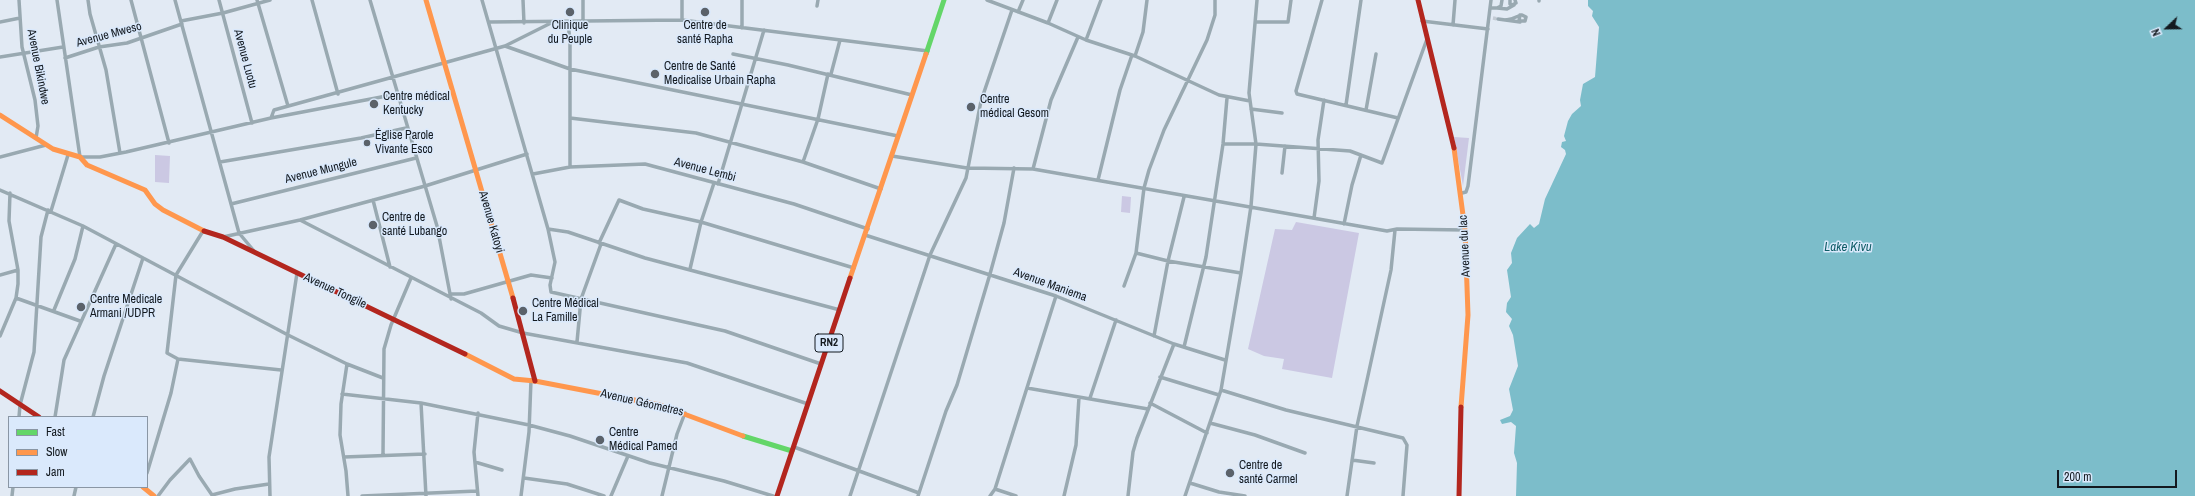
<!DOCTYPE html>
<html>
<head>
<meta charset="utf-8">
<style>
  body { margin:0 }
  #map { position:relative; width:2195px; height:496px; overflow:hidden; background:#e2eaf4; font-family:"Archivo Narrow",sans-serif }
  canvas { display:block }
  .legend { position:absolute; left:8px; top:416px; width:140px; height:72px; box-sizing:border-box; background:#dae9fc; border:1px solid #8a96a4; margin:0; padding:5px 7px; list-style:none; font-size:12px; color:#13191f }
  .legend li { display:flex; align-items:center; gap:8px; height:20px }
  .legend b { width:20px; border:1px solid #8a96a4 }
  .north { position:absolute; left:2147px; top:8px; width:40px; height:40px; -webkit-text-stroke:3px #dae9fc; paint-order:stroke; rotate:248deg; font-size:11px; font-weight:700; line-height:16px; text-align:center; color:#13191f }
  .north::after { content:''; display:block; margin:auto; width:14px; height:18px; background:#13191f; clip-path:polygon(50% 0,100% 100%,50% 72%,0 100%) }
  .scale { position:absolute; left:2057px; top:470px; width:120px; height:18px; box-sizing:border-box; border:2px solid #13191f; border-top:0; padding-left:5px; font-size:12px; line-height:14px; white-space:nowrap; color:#13191f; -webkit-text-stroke:3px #dae9fc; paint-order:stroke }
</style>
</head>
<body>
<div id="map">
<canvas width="2195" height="496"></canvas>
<ul class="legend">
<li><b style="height:5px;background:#63d668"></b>Fast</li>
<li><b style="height:5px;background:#ff974d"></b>Slow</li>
<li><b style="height:5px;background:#b3261e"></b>Jam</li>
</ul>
<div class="north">N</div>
<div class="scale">200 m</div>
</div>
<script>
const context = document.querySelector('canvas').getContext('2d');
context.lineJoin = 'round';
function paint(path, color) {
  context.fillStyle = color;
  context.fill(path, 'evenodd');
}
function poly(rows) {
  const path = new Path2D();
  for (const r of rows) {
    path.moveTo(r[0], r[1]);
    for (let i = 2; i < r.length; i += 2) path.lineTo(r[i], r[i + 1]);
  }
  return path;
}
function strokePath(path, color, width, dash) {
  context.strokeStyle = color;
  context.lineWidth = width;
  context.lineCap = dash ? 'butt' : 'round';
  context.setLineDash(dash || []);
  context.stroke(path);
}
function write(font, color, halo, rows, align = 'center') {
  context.font = font + ' "Archivo Narrow",sans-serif';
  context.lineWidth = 3;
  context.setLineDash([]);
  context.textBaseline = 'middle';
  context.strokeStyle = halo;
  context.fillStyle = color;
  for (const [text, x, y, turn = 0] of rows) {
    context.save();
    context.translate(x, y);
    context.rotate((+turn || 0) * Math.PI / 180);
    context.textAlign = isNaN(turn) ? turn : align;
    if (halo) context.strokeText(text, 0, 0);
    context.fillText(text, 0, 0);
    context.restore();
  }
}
const green = poly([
  [1454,137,1469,138,1463,186],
  [155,155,170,156,169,183,155,182],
  [1122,196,1131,197,1130,213,1121,212],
  [1296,222,1359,233,1332,378,1282,369,1284,359,1264,356,1248,349,1275,229,1292,230]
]);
const water = poly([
  [1588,0,2195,0,2195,496,1516,496,1517,463,1514,453,1516,426,1511,422,1502,424,1500,420,1510,416,1513,410,1509,389,1518,366,1513,335,1509,326,1512,319,1506,312,1507,303,1511,297,1507,270,1512,263,1511,253,1517,238,1530,224,1534,228,1539,224,1545,199,1566,154,1565,150,1561,147,1562,142,1566,141,1564,136,1568,121,1572,114,1581,106,1580,100,1583,84,1595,77,1599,27,1592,16,1593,11,1588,6]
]);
const streetTunnel = poly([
  [1493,18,1498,19]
]);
const street = poly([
  [19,0,22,47,35,100,38,126,36,138],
  [57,0,80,157,100,157,126,152,271,118,397,94],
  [88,0,90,14,106,70,120,153],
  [131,0,169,143],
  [175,0,239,233,254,251],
  [219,0,252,123],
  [257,0,288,106],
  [312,0,338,94],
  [370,0,437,226,451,299],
  [482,0,548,229,555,262,550,285,551,292,725,331,821,364],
  [523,0,524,23],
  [682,0,682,20],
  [987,0,1048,23,1086,40,1135,56,1219,95,1250,101],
  [1322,0,1296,91,1297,94,1398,118],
  [1510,0,1510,4,1512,5,1516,3,1515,0],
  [1539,0,1539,1],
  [817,6,818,0],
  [1490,8,1497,8,1501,6,1502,0],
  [1497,8,1507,9,1514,5],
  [1018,12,1023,0],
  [1498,19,1520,22],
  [1506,20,1511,19,1521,15,1522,15,1526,17,1525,21,1519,21,1520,15],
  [181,21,223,13,270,0],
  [1422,21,1488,29],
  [0,22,20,18],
  [489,22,682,20,928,51],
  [568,22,570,42,570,167],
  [583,22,583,0],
  [1256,22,1288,22,1291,0],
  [1048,23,1057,0],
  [1453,25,1455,0],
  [742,28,742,0],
  [1086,40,1101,0],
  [505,46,570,69,898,136],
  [733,54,788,65,912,95],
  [1135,56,1143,32,1147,0],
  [0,57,63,47],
  [65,58,99,47,127,43,182,24],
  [831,74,840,40],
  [1346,105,1361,0],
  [1251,109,1282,113],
  [1366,110,1376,54],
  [271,118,274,110,505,46,551,23],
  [570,118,696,133,803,162,881,189],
  [1223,144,1256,144,1350,151,1382,163,1427,39],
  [892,156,967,168,1033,169,1387,231,1397,229,1465,230],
  [0,157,46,145],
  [220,162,361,138,406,128],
  [803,162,818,119,828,74],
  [1033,169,1051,100,1078,37],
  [1282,173,1285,146],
  [533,174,570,167,645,164,794,204,868,229],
  [1098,180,1120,90,1132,55],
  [718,184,764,30],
  [0,190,83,226,288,335,347,364,383,378],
  [1462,193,1466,192,1468,186,1491,0],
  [373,200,390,267],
  [231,204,416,158],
  [51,211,68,155],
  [1314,218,1319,181,1318,140,1324,100],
  [300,220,481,313,499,326,523,333,687,363,808,404],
  [1344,224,1352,185,1361,155],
  [548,229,568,232,645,258,840,310],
  [865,235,1056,296,1174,344,1225,360],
  [223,237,300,220,425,186,527,154],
  [599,243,619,200,643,209,701,222,854,268],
  [1136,253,1168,261,1241,273],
  [690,269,701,222,714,183],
  [0,275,18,270],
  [1124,286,1136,253,1144,188,1149,170,1164,130,1207,40,1215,15,1215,0],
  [451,294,464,294,531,275,552,278],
  [16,298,80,321],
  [54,310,75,259,83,226],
  [0,336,16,298,18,284,18,270,9,221,10,193],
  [1154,336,1168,261,1184,197],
  [577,342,581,299,601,244],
  [1184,347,1206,257,1223,144,1227,98],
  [178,359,281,370],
  [347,364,341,404,340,435,346,471,348,496],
  [1160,377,1219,395],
  [1027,388,1148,409],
  [1221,390,1286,410,1403,438,1407,445,1403,496],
  [342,394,421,403,529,425,570,436,650,463,724,481,773,496],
  [1090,398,1116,320],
  [421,403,426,496],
  [1150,403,1207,433],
  [478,413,474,452,478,496],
  [19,417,20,405,34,352,41,237,48,210],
  [55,417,64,360,116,244],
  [93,417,104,376,143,258],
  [1210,423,1255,435,1305,453],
  [794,447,919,493],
  [383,454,384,349,391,325,411,278],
  [344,457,425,454],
  [1352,460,1374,463],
  [475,462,502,470],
  [147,473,171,393,178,359,167,353,176,275,203,231],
  [524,478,567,484,604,496],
  [1190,483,1219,492,1245,496],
  [995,489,1016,496],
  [212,495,235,489,269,484],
  [12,496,13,487],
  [74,496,76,487],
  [158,496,170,480,190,459,199,476,212,495],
  [270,496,269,457,297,273],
  [362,496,477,491],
  [521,496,529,432,531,380],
  [611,496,628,456],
  [662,496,677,434,685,413],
  [850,496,930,255,966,178,981,101,1012,10],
  [918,496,946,411,957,385,990,274,1004,223,1014,168],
  [990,496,995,489,1056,296],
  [1064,496,1076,445,1079,397],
  [1128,496,1133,452,1137,438,1174,344],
  [1185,496,1221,390,1241,273,1251,206,1256,144,1249,93,1257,0],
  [1347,496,1357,426,1391,270,1395,230]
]);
const fast = poly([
  [926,54,944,0],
  [743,436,792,451]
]);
const slow = poly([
  [426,0,513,298],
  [0,115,53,149,80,157,87,165,145,190,155,204,163,210,204,231],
  [1454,148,1465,230,1468,315,1461,407],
  [850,278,926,54],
  [465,354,514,379,535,381,660,405,743,436],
  [143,487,154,496]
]);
const jam = poly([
  [1418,0,1454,148],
  [204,231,223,237,465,354],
  [513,298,535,381],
  [0,391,39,417],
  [777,496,850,278],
  [1459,496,1461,407]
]);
const markers = [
  [570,12,5,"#5b626a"],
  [705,12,5,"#5b626a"],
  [655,74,5,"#5b626a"],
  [374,104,5,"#5b626a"],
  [971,107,5,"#5b626a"],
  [367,143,4,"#5b626a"],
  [373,225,5,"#5b626a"],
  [81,307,5,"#5b626a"],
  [523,311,5,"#5b626a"],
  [600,440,5,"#5b626a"],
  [1230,473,5,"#5b626a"]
];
const shields = [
  [829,343,28]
];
const shieldNames = [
  ["RN2",829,343]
];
const poiNames = [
  ["Clinique",570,26,"center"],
  ["du Peuple",570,40,"center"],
  ["Centre de",705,26,"center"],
  ["santé Rapha",705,40,"center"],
  ["Centre de Santé",664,67],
  ["Medicalise Urbain Rapha",664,81],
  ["Centre médical",383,97],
  ["Kentucky",383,111],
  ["Centre",980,100],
  ["médical Gesom",980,114],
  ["Église Parole",375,136],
  ["Vivante Esco",375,150],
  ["Centre de",382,218],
  ["santé Lubango",382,232],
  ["Centre Medicale",90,300],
  ["Armani /UDPR",90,314],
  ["Centre Médical",532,304],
  ["La Famille",532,318],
  ["Centre",609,433],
  ["Médical Pamed",609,447],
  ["Centre de",1239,466],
  ["santé Carmel",1239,480]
];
const streetNames = [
  ["Avenue Mweso",109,35,-15],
  ["Avenue Luotu",245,59,75],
  ["Avenue Bikindwe",38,67,79],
  ["Avenue Lembi",705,170,15],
  ["Avenue Mungule",321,171,-14],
  ["Avenue Katoyi",491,222,74],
  ["Avenue du lac",1465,246,-93],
  ["Avenue Maniema",1050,285,20],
  ["Avenue Tongile",335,291,25],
  ["Avenue Géometres",642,403,13]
];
const waterNames = [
  ["Lake Kivu",1848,248]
];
paint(green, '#cbc8e3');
paint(water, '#7cbdca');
strokePath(streetTunnel, '#c3cbd4', 3.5, [3.5, 2]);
strokePath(street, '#99a9b1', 3.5);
strokePath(fast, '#63d668', 5);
strokePath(slow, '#ff974d', 5);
strokePath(jam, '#b3261e', 5);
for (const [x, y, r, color] of markers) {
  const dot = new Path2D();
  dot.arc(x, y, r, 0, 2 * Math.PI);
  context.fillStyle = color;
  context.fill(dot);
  strokePath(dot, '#dae9fc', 1.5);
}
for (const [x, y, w] of shields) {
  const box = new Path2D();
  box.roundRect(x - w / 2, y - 9, w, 18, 3);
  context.fillStyle = '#dae9fc';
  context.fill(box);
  strokePath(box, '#13191f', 1);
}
write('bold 11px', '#13191f', null, shieldNames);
write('12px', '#13191f', '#dae9fc', poiNames, 'left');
write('12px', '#13191f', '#dae9fc', streetNames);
write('italic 13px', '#0f5c66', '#dae9fc', waterNames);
</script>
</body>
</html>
